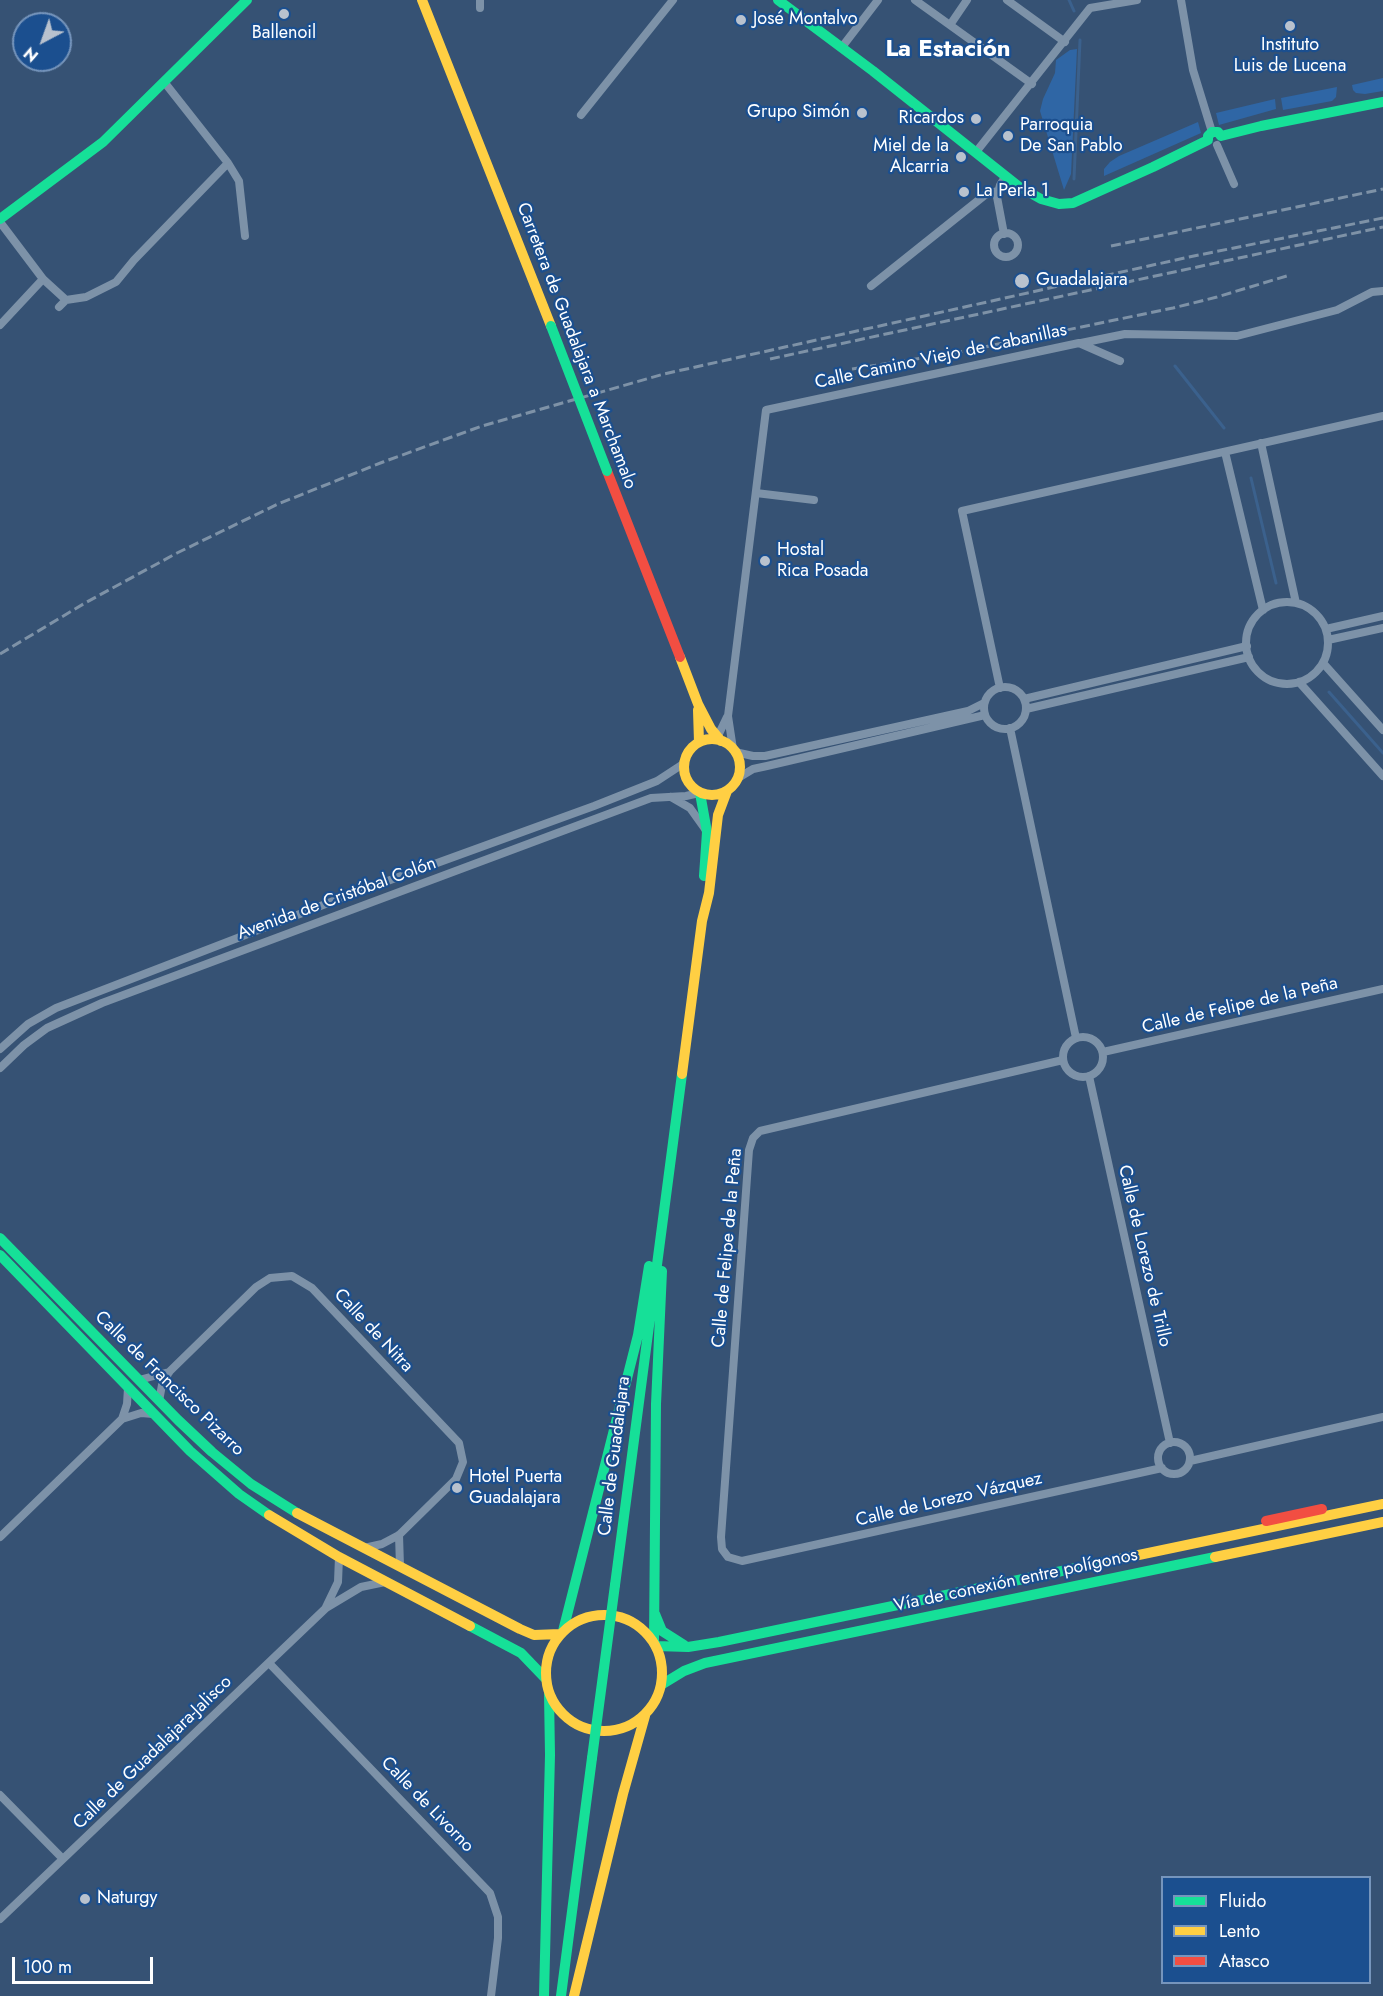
<!DOCTYPE html>
<html>
<head>
<meta charset="utf-8">
<style>
  body { margin:0 }
  #map { position:relative; width:1383px; height:1996px; overflow:hidden; background:#365274; font-family:Jost,sans-serif }
  canvas { display:block }
  .legend { position:absolute; left:1161px; top:1876px; width:210px; height:108px; box-sizing:border-box; background:#1b4f8f; border:2px solid #7695bc; margin:0; padding:8px 10px; list-style:none; font-size:18px; color:#fff }
  .legend li { display:flex; align-items:center; gap:12px; height:30px }
  .legend b { width:30px; border:2px solid #7695bc }
  .north { position:absolute; left:12px; top:12px; width:60px; height:60px; box-sizing:border-box; background:#1b4f8f; border:2px solid #7695bc; border-radius:50%; rotate:221deg; font-size:16px; font-weight:700; line-height:24px; text-align:center; color:#fff }
  .north::after { content:''; display:block; margin:auto; width:21px; height:27px; background:#b9c2ce; clip-path:polygon(50% 0,100% 100%,50% 72%,0 100%) }
  .scale { position:absolute; left:12px; top:1957px; width:141px; height:27px; box-sizing:border-box; border:3px solid #fff; border-top:0; padding-left:8px; font-size:18px; line-height:21px; white-space:nowrap; color:#fff; -webkit-text-stroke:4px #1b4f8f; paint-order:stroke }
</style>
</head>
<body>
<div id="map">
<canvas width="1383" height="1996"></canvas>
<ul class="legend">
<li><b style="height:8px;background:#16e098"></b>Fluido</li>
<li><b style="height:8px;background:#ffcf43"></b>Lento</li>
<li><b style="height:8px;background:#f24e42"></b>Atasco</li>
</ul>
<div class="north">N</div>
<div class="scale">100 m</div>
</div>
<script>
const context = document.querySelector('canvas').getContext('2d');
context.lineJoin = 'round';
function paint(path, color) {
  context.fillStyle = color;
  context.fill(path, 'evenodd');
}
function poly(rows) {
  const path = new Path2D();
  for (const r of rows) {
    if (r.length === 3) {
      path.moveTo(r[0] + r[2], r[1]);
      path.arc(r[0], r[1], r[2], 0, 2 * Math.PI);
      continue;
    }
    path.moveTo(r[0], r[1]);
    for (let i = 2; i < r.length; i += 2) path.lineTo(r[i], r[i + 1]);
  }
  return path;
}
function strokePath(path, color, width, dash) {
  context.strokeStyle = color;
  context.lineWidth = width;
  context.lineCap = dash ? 'butt' : 'round';
  context.setLineDash(dash || []);
  context.stroke(path);
}
function write(font, color, halo, rows, align = 'center') {
  context.font = font + ' Jost,sans-serif';
  context.lineWidth = 4.5;
  context.setLineDash([]);
  context.textBaseline = 'middle';
  context.strokeStyle = halo;
  context.fillStyle = color;
  for (const [text, x, y, turn = 0] of rows) {
    context.save();
    context.translate(x, y);
    context.rotate((+turn || 0) * Math.PI / 180);
    context.textAlign = isNaN(turn) ? turn : align;
    if (halo) context.strokeText(text, 0, 0);
    context.fillText(text, 0, 0);
    context.restore();
  }
}
const green = poly([
  [1077,49,1071,174,1064,190,1040,111,1043,99,1055,73,1056,60,1070,50],
  [1383,78,1383,91,1365,94,1356,93,1353,90,1352,85],
  [1337,87,1336,97,1332,101,1283,110,1281,98],
  [1275,99,1276,109,1219,125,1216,113],
  [1198,122,1201,133,1104,176,1104,169,1110,162,1119,156]
]);
const stream = poly([
  [1069,0,1074,11],
  [1074,179,1080,40],
  [1175,366,1224,428],
  [1251,478,1276,583],
  [1329,692,1383,753]
]);
const street = poly([
  [915,0,1032,84],
  [1007,0,1065,42],
  [1181,0,1193,70,1212,132],
  [480,8,480,0],
  [950,25,967,0],
  [842,47,878,0],
  [165,83,228,163,239,181,245,236],
  [581,115,673,0],
  [1217,145,1234,184],
  [976,152,1090,8,1137,0],
  [0,222,43,279,66,300,86,297,116,282,134,260,228,163],
  [1006,245,12],
  [1004,234,997,197,1000,185,1005,177],
  [871,286,985,195,997,191],
  [59,307,66,300],
  [0,325,43,279],
  [1081,343,1125,334,1237,336,1337,310,1372,292,1383,291],
  [1261,443,1296,603],
  [1225,452,1263,610],
  [756,493,814,500],
  [1287,643,41],
  [1326,629,1383,616],
  [1328,640,1383,628],
  [1323,663,1383,730],
  [1299,682,1383,776],
  [1005,708,21],
  [1000,688,962,511,1383,416],
  [1024,699,1247,646],
  [1026,709,1249,657],
  [1010,728,1076,1038],
  [716,740,727,717],
  [733,749,728,716,766,410,1079,343,1120,361],
  [735,752,753,756,765,756,968,711,984,703],
  [738,778,753,769,767,766,985,715],
  [671,797,690,808,705,829],
  [1083,1057,20],
  [0,1049,28,1024,56,1008,349,895,594,806,657,781,683,764],
  [1103,1052,1383,989],
  [1063,1060,760,1131,753,1138,749,1150,721,1537,722,1549,728,1557,742,1561,1162,1468],
  [0,1068,24,1045,47,1028,102,1003,651,798,686,796,699,793],
  [1089,1076,1170,1443],
  [139,1380,169,1372],
  [159,1401,162,1385,169,1372,256,1287,270,1278,292,1276,312,1288,459,1443,463,1462,456,1479,399,1535,382,1544,364,1548],
  [122,1419,141,1413,153,1414],
  [1174,1458,16],
  [1190,1461,1383,1417],
  [399,1535,400,1566],
  [0,1537,122,1419,127,1404,128,1388],
  [326,1607,338,1582,339,1557],
  [269,1663,490,1893,498,1917,498,1938,491,1996],
  [0,1795,63,1859],
  [0,1919,326,1608,361,1587,385,1582]
]);
const fast = poly([
  [778,0,873,71,1018,186,1041,199,1059,204,1073,203,1153,167,1208,140,1208,136,1212,132,1218,132,1221,136,1261,126,1383,102],
  [0,219,103,142,247,0],
  [700,793,707,832,704,876],
  [0,1238,178,1420,212,1452,251,1484,297,1513],
  [0,1255,190,1451,239,1494,269,1515],
  [615,1585,682,1074],
  [655,1614,662,1631,684,1645],
  [470,1626,521,1653,545,1678],
  [563,1631,638,1335,649,1266],
  [654,1642,656,1404,662,1271],
  [656,1646,688,1647,719,1642,1110,1561],
  [661,1685,684,1671,705,1663,1215,1557],
  [544,1996,550,1755,549,1694],
  [561,1996,592,1758]
]);
const slow = poly([
  [422,0,551,326],
  [680,657,698,704,711,729,721,741],
  [698,710,699,742],
  [712,767,28],
  [682,1074,702,921,709,893,718,815,727,791],
  [297,1513,520,1629,534,1635,560,1634],
  [269,1515,339,1557,470,1626],
  [1215,1557,1383,1522],
  [1110,1561,1383,1504],
  [604,1673,58],
  [574,1996,623,1794,645,1716]
]);
const jam = poly([
  [607,471,680,657],
  [1266,1521,1322,1509]
]);
const rail = poly([
  [1111,246,1383,189],
  [770,359,1383,227],
  [852,369,960,352,1173,308,1217,297,1290,275],
  [0,654,85,603,177,553,278,504,383,462,482,426,664,374,1189,257,1383,218]
]);
const fastBridge = poly([
  [551,326,607,471],
  [592,1758,615,1585]
]);
const markers = [
  [284,14,6,"#b9c2ce"],
  [741,20,6,"#b9c2ce"],
  [1290,26,6,"#b9c2ce"],
  [862,113,6,"#b9c2ce"],
  [976,119,6,"#b9c2ce"],
  [1008,136,6,"#b9c2ce"],
  [961,157,6,"#b9c2ce"],
  [964,192,6,"#b9c2ce"],
  [1022,281,8,"#b9c2ce"],
  [765,561,6,"#b9c2ce"],
  [457,1488,6,"#b9c2ce"],
  [85,1899,6,"#b9c2ce"]
];
const poiNames = [
  ["José Montalvo",753,20],
  ["Ballenoil",284,34,"center"],
  ["Instituto",1290,46,"center"],
  ["Luis de Lucena",1290,67,"center"],
  ["Grupo Simón",850,113,"right"],
  ["Ricardos",964,119,"right"],
  ["Parroquia",1020,126],
  ["De San Pablo",1020,147],
  ["Miel de la",949,147,"right"],
  ["Alcarria",949,168,"right"],
  ["La Perla 1",976,192],
  ["Guadalajara",1036,281],
  ["Hostal",777,551],
  ["Rica Posada",777,572],
  ["Hotel Puerta",469,1478],
  ["Guadalajara",469,1499],
  ["Naturgy",97,1899]
];
const streetNames = [
  ["Carretera de Guadalajara a Marchamalo",576,346,69],
  ["Calle Camino Viejo de Cabanillas",941,357,-12],
  ["Avenida de Cristóbal Colón",337,899,-20],
  ["Calle de Felipe de la Peña",1240,1006,-13],
  ["Calle de Felipe de la Peña",728,1248,-85],
  ["Calle de Lorezo de Trillo",1144,1256,77],
  ["Calle de Nitra",373,1331,47],
  ["Calle de Francisco Pizarro",169,1384,44],
  ["Calle de Guadalajara",615,1456,-83],
  ["Calle de Lorezo Vázquez",949,1500,-13],
  ["Vía de conexión entre polígonos",1016,1581,-12],
  ["Calle de Guadalajara-Jalisco",153,1753,-44],
  ["Calle de Livorno",427,1805,46]
];
const districtNames = [
  ["La Estación",948,50]
];
paint(green, '#2f66a5');
strokePath(stream, '#3b618d', 3);
strokePath(street, '#7d92a8', 8);
strokePath(fast, '#16e098', 10);
strokePath(slow, '#ffcf43', 10);
strokePath(jam, '#f24e42', 10);
strokePath(rail, '#7e92a7', 3, [10, 4.5]);
strokePath(fastBridge, '#16e098', 10);
for (const [x, y, r, color] of markers) {
  const dot = new Path2D();
  dot.arc(x, y, r, 0, 2 * Math.PI);
  context.fillStyle = color;
  context.fill(dot);
  strokePath(dot, '#1b4f8f', 2);
}
write('18px', '#fff', '#1b4f8f', poiNames, 'left');
write('18px', '#fff', '#1b4f8f', streetNames);
write('bold 24px', '#fff', '#1b4f8f', districtNames);
</script>
</body>
</html>
